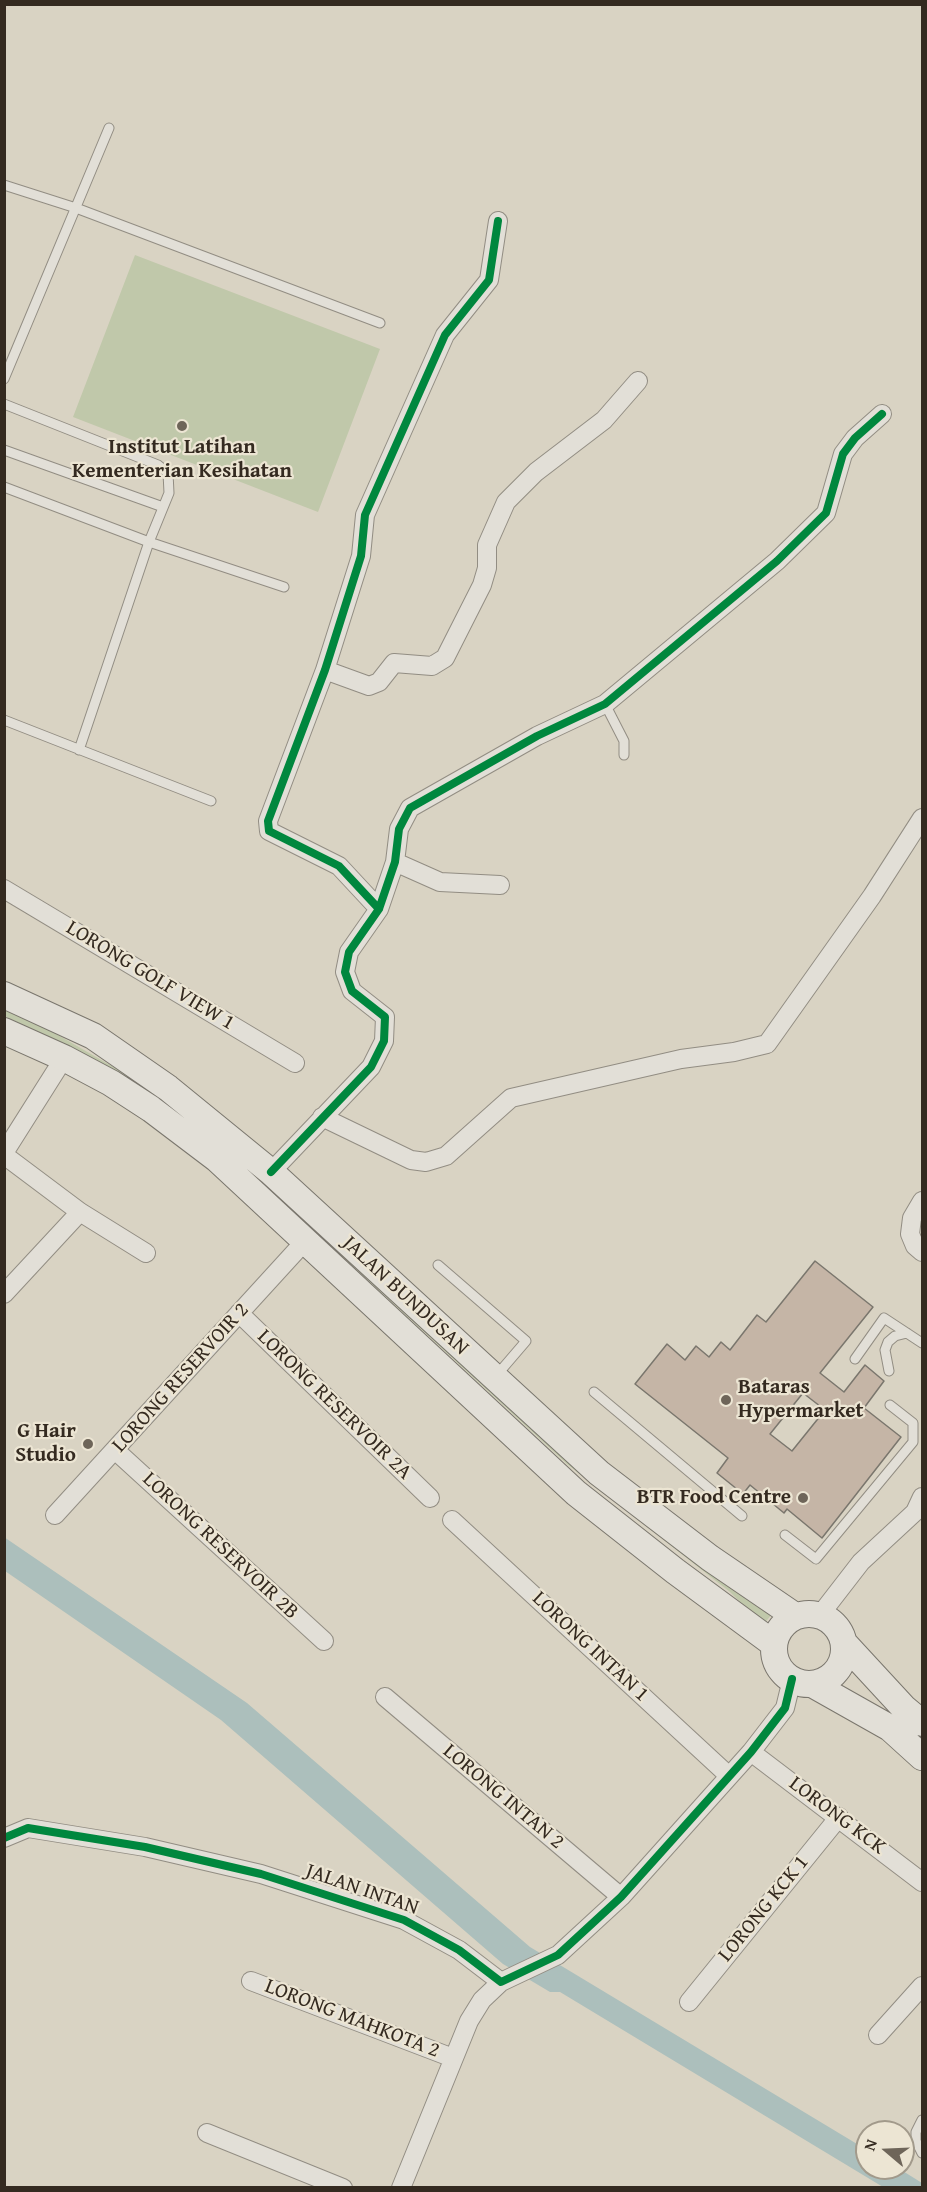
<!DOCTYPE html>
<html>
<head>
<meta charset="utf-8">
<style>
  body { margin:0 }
  #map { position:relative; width:927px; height:2192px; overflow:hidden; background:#d9d3c3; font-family:"Gentium Book Plus",serif }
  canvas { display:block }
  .frame { position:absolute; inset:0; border:6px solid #342a20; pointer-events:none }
  .north { position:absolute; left:855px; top:2120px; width:60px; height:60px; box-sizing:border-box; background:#ece5d3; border:2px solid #a29a8b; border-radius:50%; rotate:289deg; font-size:16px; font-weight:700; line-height:24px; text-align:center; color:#342a20 }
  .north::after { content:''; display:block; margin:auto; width:21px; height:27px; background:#6e6559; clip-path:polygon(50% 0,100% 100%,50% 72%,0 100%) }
</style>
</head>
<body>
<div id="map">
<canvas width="927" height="2192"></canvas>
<div class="frame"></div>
<div class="north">N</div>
</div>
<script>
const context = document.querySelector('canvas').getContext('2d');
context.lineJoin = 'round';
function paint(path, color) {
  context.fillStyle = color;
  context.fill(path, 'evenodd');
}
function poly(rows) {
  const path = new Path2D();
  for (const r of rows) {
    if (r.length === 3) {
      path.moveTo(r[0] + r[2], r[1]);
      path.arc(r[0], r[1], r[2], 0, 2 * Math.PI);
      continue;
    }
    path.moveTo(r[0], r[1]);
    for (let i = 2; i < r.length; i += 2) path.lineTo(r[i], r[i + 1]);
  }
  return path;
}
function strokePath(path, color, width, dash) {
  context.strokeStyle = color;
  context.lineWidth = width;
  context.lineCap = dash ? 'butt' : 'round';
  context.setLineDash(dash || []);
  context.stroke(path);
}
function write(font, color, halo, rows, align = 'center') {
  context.font = font + ' "Gentium Book Plus",serif';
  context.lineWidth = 4.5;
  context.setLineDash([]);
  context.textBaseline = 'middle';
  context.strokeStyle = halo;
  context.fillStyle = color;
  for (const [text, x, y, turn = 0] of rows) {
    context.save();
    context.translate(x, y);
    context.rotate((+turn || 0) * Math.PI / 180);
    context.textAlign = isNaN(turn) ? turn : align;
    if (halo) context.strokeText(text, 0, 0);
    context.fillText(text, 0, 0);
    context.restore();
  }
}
const green = poly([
  [135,255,380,349,318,512,73,417],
  [5,1010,51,1031,150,1088,777,1608,763,1625,730,1592,567,1464,255,1176,199,1129,100,1064,5,1016]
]);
const water = poly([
  [4,1537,247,1703,530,1947,867,2150,867,2168,898,2168,922,2183,922,2187,883,2187,560,1992,550,1992,503,1964,221,1720,5,1571]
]);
const building = poly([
  [815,1261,873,1307,820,1373,844,1392,865,1365,884,1381,864,1408,901,1437,822,1538,787,1509,784,1513,750,1485,743,1494,717,1473,728,1458,635,1384,667,1344,685,1360,696,1346,709,1357,721,1342,730,1350,757,1315,766,1322,815,1261],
  [803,1393,825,1410,792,1451,770,1434,803,1393]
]);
const service = poly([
  [4,185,76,208,380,323],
  [4,379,109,128],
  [4,404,158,465,168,473,169,493,149,542,79,750],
  [4,450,163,507],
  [4,487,149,542,284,587],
  [605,704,624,741,624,755],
  [4,720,211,801],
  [438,1265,526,1341,496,1376],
  [855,1359,884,1318,922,1343],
  [889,1371,885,1350,888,1342,895,1336,907,1333],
  [594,1392,742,1516],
  [785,1535,816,1559,913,1442,913,1423,890,1405],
  [922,2120,916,2132,916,2141,922,2153]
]);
const minor = poly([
  [325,670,369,686,379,682,394,663,432,666,445,658,482,585,487,568,487,545,506,502,536,472,604,420,638,381],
  [395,862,440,882,500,885],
  [4,889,295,1063],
  [379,909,339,866,269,831,268,821,325,670,361,556,365,515,445,335,489,280,498,221],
  [322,1117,411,1160,426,1162,446,1156,511,1098,681,1059,734,1052,767,1044,872,896,922,818],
  [4,1153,64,1058],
  [4,1155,80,1212,146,1253],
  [271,1172,371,1067,384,1041,385,1017,352,991,345,972,349,952,379,909,395,862,399,829,410,808,537,736,605,704,777,561,826,513,843,454,855,438,882,414],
  [922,1201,912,1218,910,1234,915,1246,922,1252],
  [4,1294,80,1212],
  [239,1313,430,1498],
  [115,1450,324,1641],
  [55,1515,306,1240],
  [452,1520,728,1775],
  [820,1615,861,1562,915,1512,922,1497],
  [385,1697,621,1897],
  [751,1752,922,1882],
  [4,1838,28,1828,145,1847,261,1874,404,1920,459,1950,501,1982,558,1955,621,1897,751,1752,785,1708,792,1679],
  [251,1981,453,2058],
  [689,2002,839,1817],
  [878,2035,922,1986],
  [207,2133,343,2188],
  [401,2188,469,2021,482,2000,501,1982]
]);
const secondary = poly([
  [4,995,93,1036,168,1088,271,1172,599,1473,710,1558,795,1616],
  [4,1031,64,1058,111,1083,151,1109,217,1159,576,1493,675,1571,774,1644],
  [809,1649,35],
  [844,1643,904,1708,922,1723],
  [812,1684,890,1728,922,1757]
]);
const cycleway = poly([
  [379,909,339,866,269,831,268,821,325,670,361,556,365,515,445,335,489,280,498,221],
  [271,1172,371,1067,384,1041,385,1017,352,991,345,972,349,952,379,909,395,862,399,829,410,808,537,736,605,704,777,561,826,513,843,454,855,438,882,414],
  [4,1838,28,1828,145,1847,261,1874,404,1920,459,1950,501,1982,558,1955,621,1897,751,1752,785,1708,792,1679]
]);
const markers = [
  [182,426,6,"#6e6559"],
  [726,1400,6,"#6e6559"],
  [88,1444,6,"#6e6559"],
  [803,1498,6,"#6e6559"]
];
const poiNames = [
  ["Institut Latihan",182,448,"center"],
  ["Kementerian Kesihatan",182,472,"center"],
  ["Bataras",738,1388,"left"],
  ["Hypermarket",738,1412,"left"],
  ["G Hair",76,1432],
  ["Studio",76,1456],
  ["BTR Food Centre",791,1498]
];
const streetNames = [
  ["LORONG GOLF VIEW 1",150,976,31],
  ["JALAN BUNDUSAN",405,1296,43],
  ["LORONG RESERVOIR 2",181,1378,-48],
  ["LORONG RESERVOIR 2A",334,1405,44],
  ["LORONG RESERVOIR 2B",220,1546,43],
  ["LORONG INTAN 1",590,1647,43],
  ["LORONG INTAN 2",503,1797,40],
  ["LORONG KCK",837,1816,37],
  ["JALAN INTAN",362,1890,19],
  ["LORONG KCK 1",764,1909,-51],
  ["LORONG MAHKOTA 2",352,2019,21]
];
paint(green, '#c0c8aa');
paint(water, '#acbfbc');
paint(building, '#c5b5a6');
strokePath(building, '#7a766d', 1.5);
strokePath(service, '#928d83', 11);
strokePath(minor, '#928d83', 20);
strokePath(secondary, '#7a766d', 28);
strokePath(service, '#e2dfd7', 9);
strokePath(minor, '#e2dfd7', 18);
strokePath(secondary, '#e2dfd7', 26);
strokePath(cycleway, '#00873e', 8);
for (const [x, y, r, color] of markers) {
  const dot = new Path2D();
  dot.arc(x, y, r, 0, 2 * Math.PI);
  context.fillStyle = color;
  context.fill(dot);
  strokePath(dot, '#ece5d3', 2);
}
write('bold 21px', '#342a20', '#ece5d3', poiNames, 'right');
write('21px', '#342a20', '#ece5d3', streetNames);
</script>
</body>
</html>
